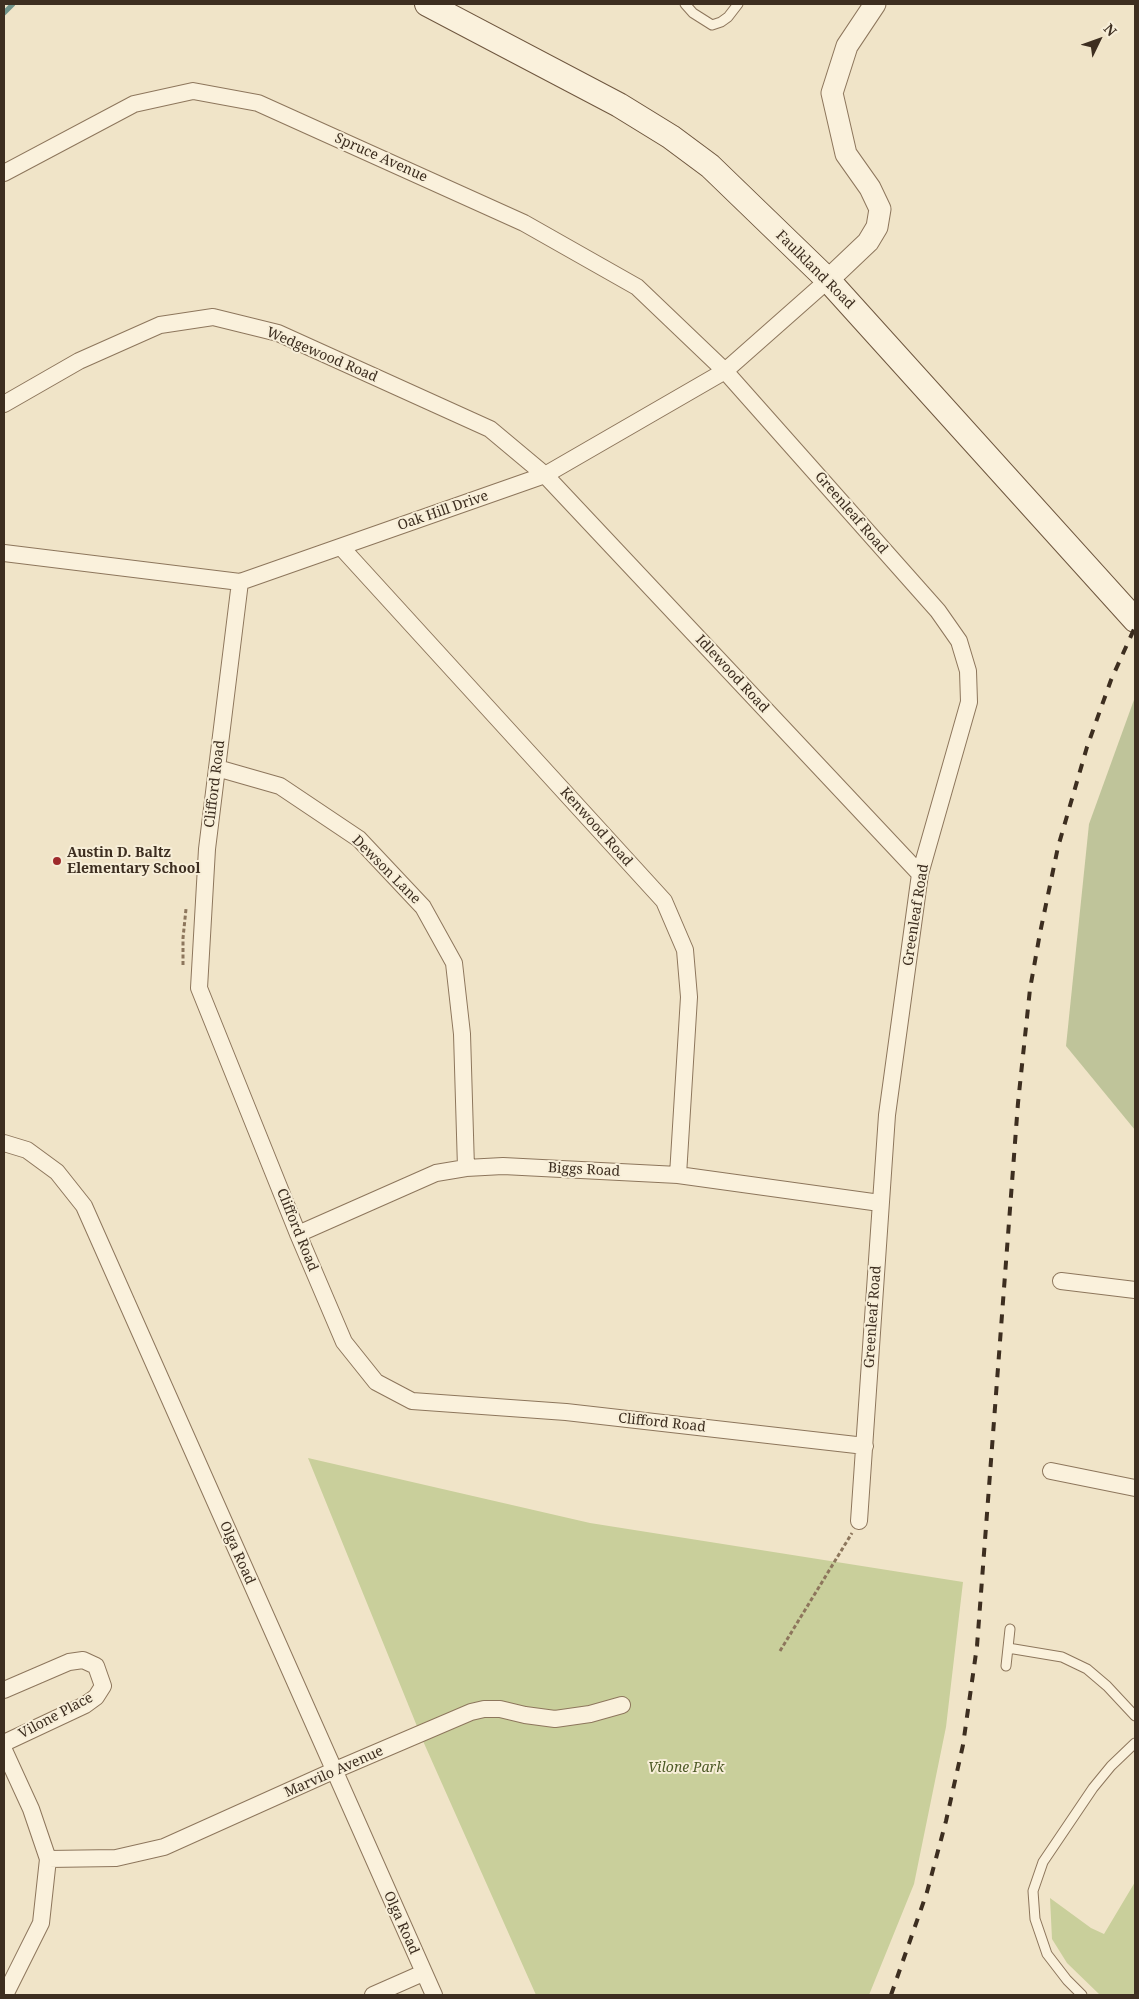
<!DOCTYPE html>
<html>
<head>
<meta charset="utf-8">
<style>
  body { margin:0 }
  #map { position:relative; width:1139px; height:1999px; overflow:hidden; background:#f0e4c8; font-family:"Noto Serif",serif }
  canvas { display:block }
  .frame { position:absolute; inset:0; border:5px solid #3d2e20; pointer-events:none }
  .north { position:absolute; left:1074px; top:15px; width:50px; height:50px; -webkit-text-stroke:4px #f7eed8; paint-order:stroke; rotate:48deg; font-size:14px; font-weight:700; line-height:20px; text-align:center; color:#3d2e20 }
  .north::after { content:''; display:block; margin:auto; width:18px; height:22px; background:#3d2e20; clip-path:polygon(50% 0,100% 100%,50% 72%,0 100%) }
</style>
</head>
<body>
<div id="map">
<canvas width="1139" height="1999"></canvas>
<div class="frame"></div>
<div class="north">N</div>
</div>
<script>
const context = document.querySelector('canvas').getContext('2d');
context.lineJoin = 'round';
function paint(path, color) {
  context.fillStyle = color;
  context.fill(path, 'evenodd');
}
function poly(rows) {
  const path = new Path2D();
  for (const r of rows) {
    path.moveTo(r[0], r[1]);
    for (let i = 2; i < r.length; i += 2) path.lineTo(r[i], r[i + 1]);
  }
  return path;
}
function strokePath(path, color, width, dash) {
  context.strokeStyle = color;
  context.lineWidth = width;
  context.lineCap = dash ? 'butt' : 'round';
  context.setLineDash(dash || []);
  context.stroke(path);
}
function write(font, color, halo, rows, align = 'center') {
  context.font = font + ' "Noto Serif",serif';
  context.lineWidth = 4;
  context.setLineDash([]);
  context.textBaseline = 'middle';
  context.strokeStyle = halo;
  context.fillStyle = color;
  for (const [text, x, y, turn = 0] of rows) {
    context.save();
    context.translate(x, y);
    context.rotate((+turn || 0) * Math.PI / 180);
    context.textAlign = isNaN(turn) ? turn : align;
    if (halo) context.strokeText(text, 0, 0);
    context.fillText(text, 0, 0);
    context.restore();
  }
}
const green = poly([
  [308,1458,590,1523,963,1582,946,1727,914,1884,869,1995,536,1995,423,1741],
  [1135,1882,1135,1995,1100,1995,1067,1963,1052,1939,1050,1898,1091,1928,1104,1934]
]);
const cemetery = poly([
  [1135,697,1135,1130,1066,1046,1089,824]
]);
const stream = poly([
  [4,13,13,4]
]);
const path = poly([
  [183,965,183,938,186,909],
  [780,1651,852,1533]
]);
const service = poly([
  [685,4,693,13,712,25,721,22,728,17,738,4],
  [1008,1648,1062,1657,1087,1669,1107,1686,1135,1716],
  [1006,1666,1010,1629],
  [1082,1995,1067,1980,1047,1954,1035,1919,1033,1891,1043,1862,1093,1788,1111,1766,1135,1743]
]);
const minor = poly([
  [4,173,134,104,193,91,258,103,524,223,637,287,725,371,938,611,959,641,968,671,969,702,920,874,887,1115,859,1521],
  [4,404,79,361,160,325,213,317,278,333,490,429,545,475,920,874],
  [341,547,664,901,685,950,689,997,678,1175],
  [4,553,240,582,545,475,725,371,828,280],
  [240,582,207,849,199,988,298,1234,344,1342,376,1382,412,1401,566,1412,865,1446],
  [217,768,280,786,359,839,423,907,454,963,462,1034,466,1168],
  [4,1143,27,1150,57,1172,84,1206,434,1995],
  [298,1234,436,1173,466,1168,503,1166,678,1175,880,1203],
  [1061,1281,1135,1290],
  [1051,1471,1135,1488],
  [4,1690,69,1662,83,1660,96,1666,103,1686,96,1697,85,1705,4,1743],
  [4,1750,31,1809,48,1859,41,1923,5,1995],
  [48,1859,116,1858,164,1847,333,1771,471,1712,484,1709,500,1709,525,1715,555,1719,590,1714,622,1705],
  [373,1995,423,1973]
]);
const tertiary = poly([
  [828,280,868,242,877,227,880,209,870,188,846,154,832,93,847,46,875,4]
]);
const secondary = poly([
  [427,4,619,105,671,137,710,166,828,280,1135,620]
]);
const rail = poly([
  [891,1995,927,1892,946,1821,963,1745,977,1646,1018,1103,1030,989,1040,933,1058,847,1087,747,1111,680,1135,627]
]);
const markers = [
  [57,861,5,"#9e2a2b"]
];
const streetNames = [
  ["Spruce Avenue",381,158,24],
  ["Faulkland Road",815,270,45],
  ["Wedgewood Road",322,355,23],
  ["Oak Hill Drive",443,511,-19],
  ["Greenleaf Road",851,513,49],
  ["Idlewood Road",732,674,47],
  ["Clifford Road",215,784,-83],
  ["Kenwood Road",596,827,48],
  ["Dewson Lane",386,870,45],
  ["Greenleaf Road",916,915,-81],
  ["Biggs Road",584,1170,3],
  ["Clifford Road",297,1230,68],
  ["Greenleaf Road",873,1317,-86],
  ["Clifford Road",662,1423,6],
  ["Olga Road",237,1553,66],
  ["Vilone Place",56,1716,-28],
  ["Marvilo Avenue",334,1772,-24],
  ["Olga Road",401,1923,66]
];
const poiNames = [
  ["Austin D. Baltz",67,853],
  ["Elementary School",67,869]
];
const parkNames = [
  ["Vilone Park",686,1768]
];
paint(green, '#c9cf9b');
paint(cemetery, '#bfc49a');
strokePath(stream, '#6f938a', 5);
strokePath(service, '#8d765c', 11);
strokePath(minor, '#8d765c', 18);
strokePath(tertiary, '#8d765c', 23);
strokePath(secondary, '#6f573f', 26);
strokePath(path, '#8d765c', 3, [4, 2.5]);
strokePath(service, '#faf1dc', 9);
strokePath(minor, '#faf1dc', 16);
strokePath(tertiary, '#faf1dc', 21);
strokePath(secondary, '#faf1dc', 24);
strokePath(rail, '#3d2e20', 4, [9, 9]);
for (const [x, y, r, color] of markers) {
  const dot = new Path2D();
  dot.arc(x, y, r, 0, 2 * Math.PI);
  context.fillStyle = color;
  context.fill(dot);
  strokePath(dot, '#f7eed8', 2);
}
write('14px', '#3d2e20', '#f7eed8', streetNames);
write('bold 14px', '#3d2e20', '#f7eed8', poiNames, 'left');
write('italic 14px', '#4d5a26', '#f7eed8', parkNames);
</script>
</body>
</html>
